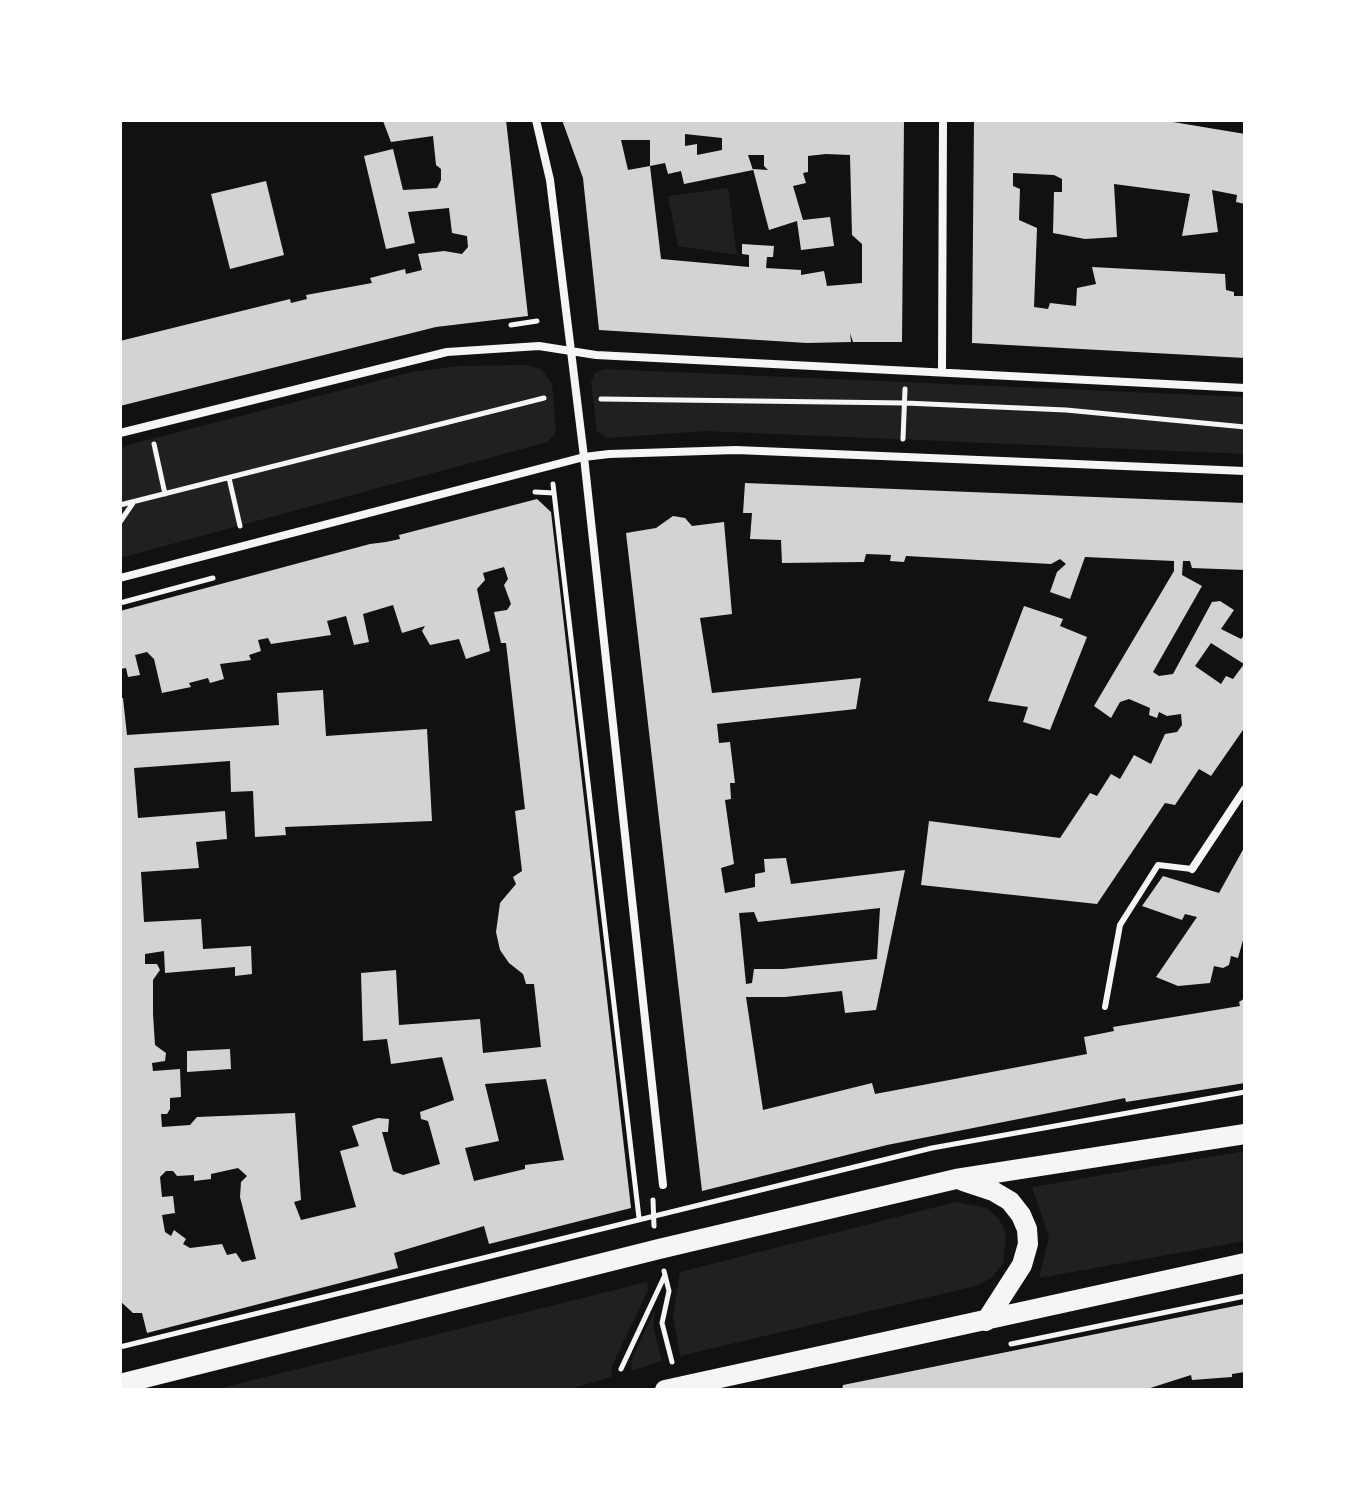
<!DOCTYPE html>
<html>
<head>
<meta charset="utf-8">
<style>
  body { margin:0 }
  #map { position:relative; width:1365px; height:1510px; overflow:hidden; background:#111; font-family:Arial,sans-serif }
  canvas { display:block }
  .frame { position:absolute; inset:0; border:122px solid #fff; pointer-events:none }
</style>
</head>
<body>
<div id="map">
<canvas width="1365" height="1510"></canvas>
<div class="frame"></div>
</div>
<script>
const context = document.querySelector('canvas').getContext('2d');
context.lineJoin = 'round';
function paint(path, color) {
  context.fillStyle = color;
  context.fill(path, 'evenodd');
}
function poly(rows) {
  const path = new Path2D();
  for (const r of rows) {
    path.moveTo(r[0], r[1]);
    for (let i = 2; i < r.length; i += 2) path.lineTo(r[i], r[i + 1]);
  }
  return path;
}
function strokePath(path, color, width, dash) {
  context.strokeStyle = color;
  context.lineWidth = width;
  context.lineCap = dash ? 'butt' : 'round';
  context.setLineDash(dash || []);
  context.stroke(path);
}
const green = poly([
  [728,188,737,255,678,246,668,196],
  [527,365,541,369,552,384,556,432,548,442,120,558,120,447,412,372,460,366],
  [604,369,1245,397,1245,454,706,431,607,438,597,431,591,382,595,373],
  [1245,1151,1245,1241,1039,1278,1049,1237,1032,1187],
  [956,1202,987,1208,999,1219,1006,1233,1003,1264,991,1278,976,1286,680,1356,673,1316,680,1272],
  [647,1282,648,1290,612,1366,611,1377,567,1390,213,1390],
  [655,1309,653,1326,662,1361,631,1371,632,1359]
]);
const building = poly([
  [506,120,528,316,436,327,120,406,120,341,290,299,291,303,307,299,306,295,372,283,370,278,405,269,406,274,422,270,418,254,444,251,462,254,468,247,467,236,452,233,449,208,408,212,415,243,386,249,364,156,393,149,403,190,437,188,441,180,441,169,436,165,433,136,391,142,383,121],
  [562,120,904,120,902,342,853,342,850,333,851,342,807,343,599,330,583,178],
  [685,134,722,138,722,150,697,155,697,144,685,146],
  [621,140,650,140,650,166,628,170],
  [826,154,850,155,852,235,862,244,862,283,827,286,824,271,801,275,801,270,766,268,767,257,773,257,774,246,742,244,742,254,749,255,749,267,661,259,650,166,665,163,668,174,681,171,684,184,753,170,748,155,764,155,764,166,768,170,753,169,769,230,797,221,801,250,834,246,830,217,803,220,793,186,806,183,803,173,808,172,808,156],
  [974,120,1161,120,1245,134,1245,204,1236,202,1237,195,1212,190,1218,232,1182,236,1190,194,1114,184,1117,237,1085,239,1053,233,1054,192,1062,192,1062,179,1054,175,1013,173,1013,186,1020,189,1019,220,1037,228,1034,307,1048,309,1050,303,1076,306,1077,288,1096,284,1092,267,1225,274,1226,290,1234,292,1234,296,1245,296,1245,358,972,343],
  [266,181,284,255,230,269,211,194],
  [745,483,1245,503,1245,570,1192,568,1190,561,1183,561,1182,575,1202,586,1153,672,1159,676,1173,674,1212,602,1220,601,1234,610,1221,629,1241,639,1245,634,1245,727,1211,776,1199,769,1175,805,1165,803,1097,904,921,885,929,821,1060,838,1090,793,1097,796,1111,774,1120,779,1134,755,1151,764,1165,734,1177,732,1182,725,1181,714,1167,716,1159,712,1157,718,1149,715,1150,708,1129,699,1120,702,1111,718,1094,706,1174,571,1174,561,1085,557,1070,599,1050,592,1057,572,1066,564,1060,559,1051,564,906,556,904,562,890,561,891,555,866,554,864,562,782,563,781,540,750,539,752,513,743,513],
  [1211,643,1244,664,1233,679,1226,676,1221,684,1195,666],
  [537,499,551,512,631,1208,489,1244,484,1226,394,1253,398,1268,147,1333,142,1313,133,1313,120,1301,120,698,123,698,127,735,279,725,277,693,323,690,326,736,427,729,432,821,285,827,286,835,255,837,253,791,231,792,230,761,134,768,138,818,225,811,227,839,196,842,199,868,141,872,144,922,201,919,203,949,251,946,252,974,235,976,235,967,165,973,164,951,145,954,145,964,157,964,160,970,153,980,153,1014,155,1045,166,1053,165,1061,152,1063,153,1071,180,1069,181,1097,170,1098,170,1109,167,1114,161,1114,162,1127,190,1125,197,1117,295,1113,301,1200,294,1202,301,1220,356,1207,340,1151,359,1146,352,1126,378,1118,389,1119,388,1132,382,1132,393,1171,403,1175,440,1164,428,1121,421,1119,420,1112,454,1100,442,1057,391,1064,387,1039,363,1041,361,973,396,970,399,1025,480,1019,483,1053,541,1047,534,984,526,984,523,974,509,963,500,950,496,932,500,903,516,884,513,877,522,871,515,811,525,809,506,643,501,643,494,612,507,610,511,604,504,585,508,579,504,567,483,573,485,580,477,589,490,651,466,659,459,639,430,645,422,631,425,626,402,633,393,605,363,614,369,642,354,645,346,616,327,621,331,635,271,644,268,638,258,640,261,651,249,655,251,660,220,664,224,679,210,683,208,678,189,683,191,687,162,693,154,659,147,652,135,655,140,675,128,677,126,668,120,669,120,611,370,544,386,542,400,539,399,535],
  [546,1079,564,1160,525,1165,525,1169,474,1181,465,1148,499,1141,485,1084],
  [238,1168,247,1176,241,1182,240,1197,256,1259,242,1262,236,1253,227,1255,222,1244,190,1248,183,1244,186,1239,174,1230,171,1236,165,1232,162,1215,175,1213,173,1196,162,1197,160,1177,166,1171,173,1171,177,1176,194,1175,194,1181,211,1179,211,1174],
  [673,516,685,518,692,526,724,522,732,614,700,618,712,693,861,678,856,709,717,724,719,743,730,742,735,783,730,783,731,799,725,800,734,864,721,868,725,893,755,887,755,874,765,872,764,859,786,858,791,884,905,870,876,1010,845,1013,842,991,785,997,746,997,763,1110,872,1083,875,1094,1087,1054,1084,1037,1114,1031,1113,1027,1240,1006,1239,1002,1245,998,1245,1083,1126,1102,1125,1098,887,1145,702,1191,626,533,656,528],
  [880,908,877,959,783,969,754,969,752,983,746,984,739,913,754,912,758,922],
  [1024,606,1063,619,1060,626,1087,637,1050,730,1023,722,1028,707,988,701],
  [1245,846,1245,933,1238,958,1231,956,1229,965,1223,968,1214,966,1210,983,1178,986,1156,977,1197,917,1185,914,1182,920,1142,906,1163,876,1219,893],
  [230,1049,231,1069,187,1072,187,1051],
  [1245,1304,1245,1372,1232,1374,1232,1377,1192,1380,1191,1375,1144,1390,842,1390,843,1385]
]);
const path = poly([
  [511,325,537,321],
  [601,399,905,403,1066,410,1245,427],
  [903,439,905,389],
  [154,444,165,494],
  [229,478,240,526],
  [553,484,639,1218],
  [535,492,554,493],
  [120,505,544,398],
  [120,522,133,503],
  [120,603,213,578],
  [653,1200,654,1226],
  [664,1271,669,1291,662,1323,672,1362],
  [1011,1344,1245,1296],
  [120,1347,932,1148,1245,1092],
  [621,1369,665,1275]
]);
const service = poly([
  [1105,1007,1120,925,1158,865,1192,869]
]);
const minor = poly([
  [536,120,550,180,584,457,663,1185],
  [942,370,943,120],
  [120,433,447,352,539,346,596,355,1245,388],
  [120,578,584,457,609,454,736,450,1245,471],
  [1192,869,1245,789]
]);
const primary = poly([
  [963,1181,993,1191,1010,1201,1021,1215,1027,1229,1028,1244,1022,1265,986,1321],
  [120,1384,659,1249,956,1179,1245,1134],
  [665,1390,1245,1263]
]);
paint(green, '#202020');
paint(building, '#d3d3d3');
strokePath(path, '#f5f5f5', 5);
strokePath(service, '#f5f5f5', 6);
strokePath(minor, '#f5f5f5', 8);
strokePath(primary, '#f5f5f5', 20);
</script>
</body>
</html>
